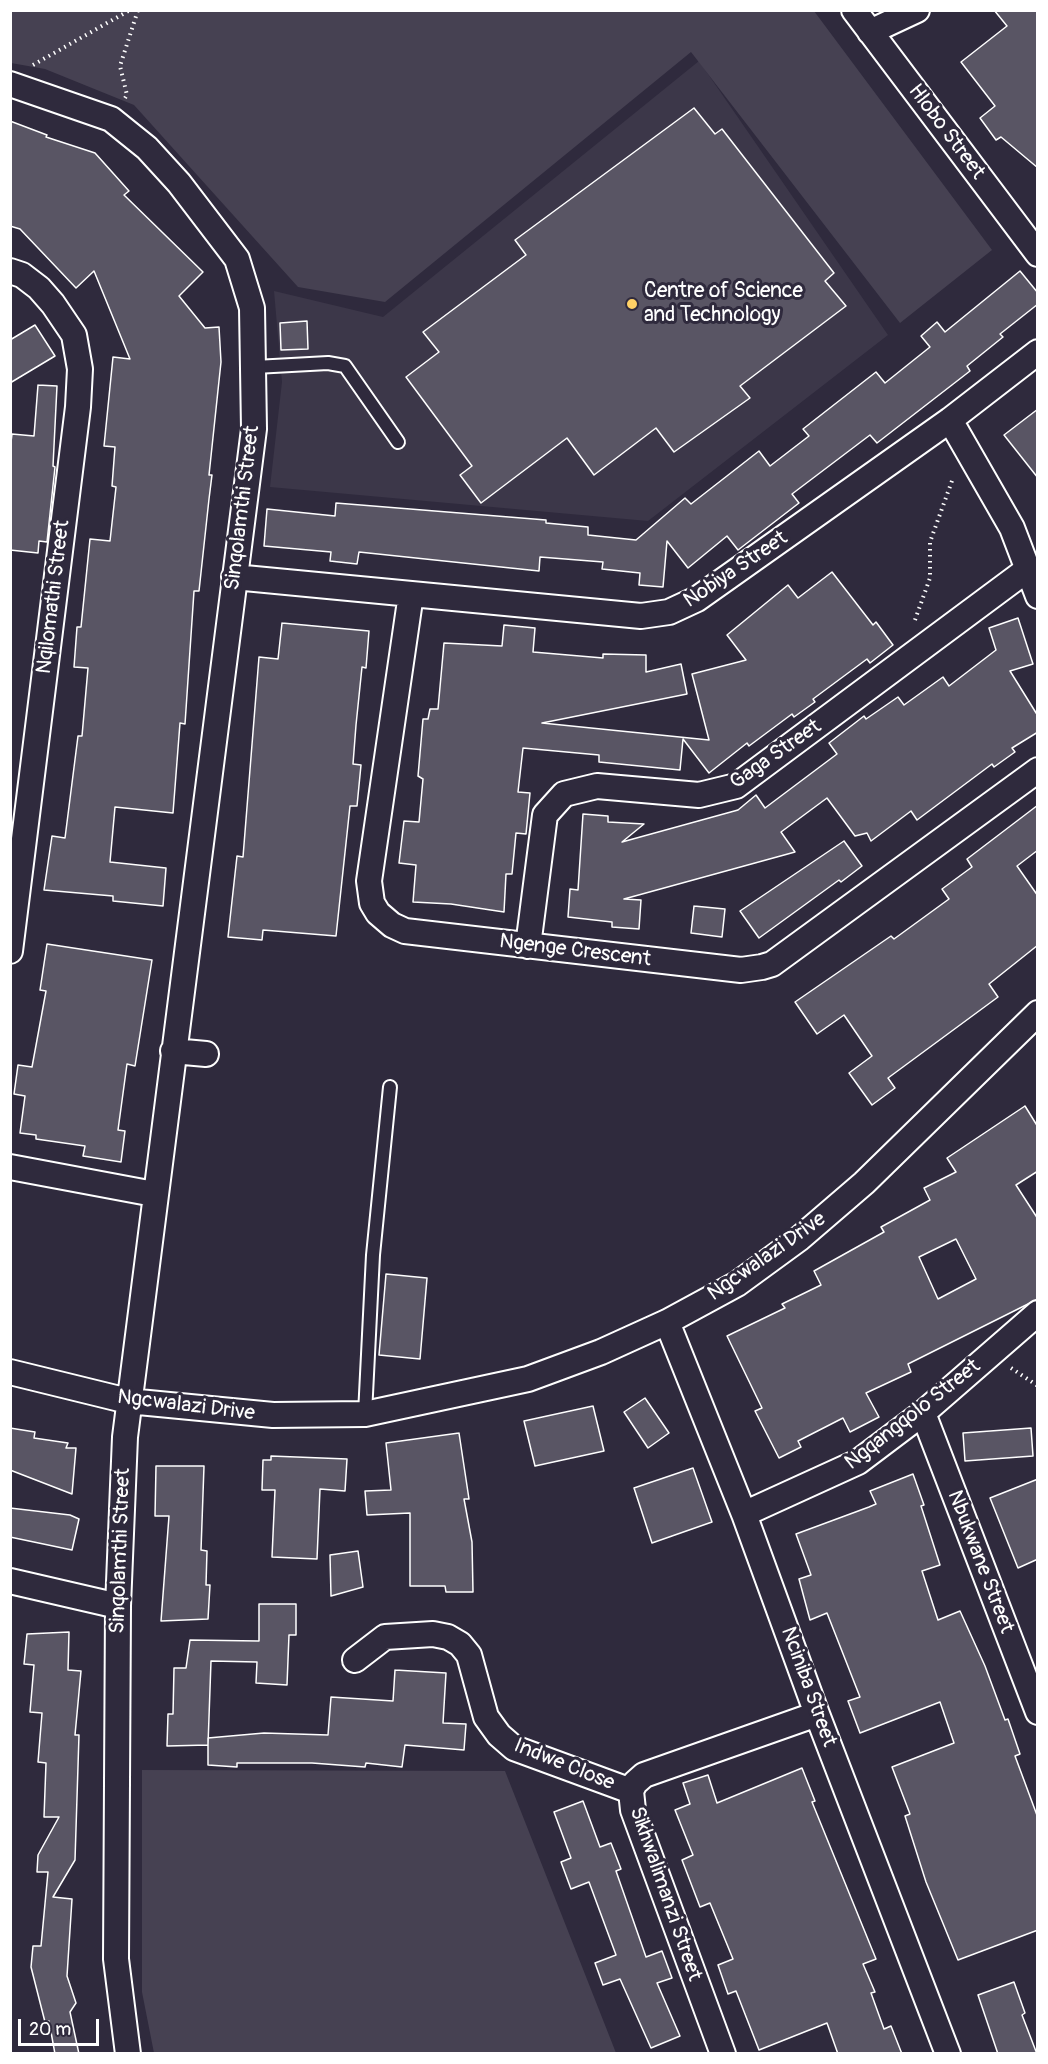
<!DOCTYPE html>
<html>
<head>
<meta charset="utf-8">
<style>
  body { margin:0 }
  #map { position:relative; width:1048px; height:2064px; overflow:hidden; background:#2f2a3d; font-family:Pangolin,sans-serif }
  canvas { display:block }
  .frame { position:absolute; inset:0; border:12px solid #fff; pointer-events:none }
  .scale { position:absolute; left:18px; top:2019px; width:81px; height:27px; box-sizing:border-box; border:3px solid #fff; border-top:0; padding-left:8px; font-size:18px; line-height:21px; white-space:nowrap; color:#fff; -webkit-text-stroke:4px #2f2a3d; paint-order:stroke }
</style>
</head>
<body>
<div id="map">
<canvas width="1048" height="2064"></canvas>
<div class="frame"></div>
<div class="scale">20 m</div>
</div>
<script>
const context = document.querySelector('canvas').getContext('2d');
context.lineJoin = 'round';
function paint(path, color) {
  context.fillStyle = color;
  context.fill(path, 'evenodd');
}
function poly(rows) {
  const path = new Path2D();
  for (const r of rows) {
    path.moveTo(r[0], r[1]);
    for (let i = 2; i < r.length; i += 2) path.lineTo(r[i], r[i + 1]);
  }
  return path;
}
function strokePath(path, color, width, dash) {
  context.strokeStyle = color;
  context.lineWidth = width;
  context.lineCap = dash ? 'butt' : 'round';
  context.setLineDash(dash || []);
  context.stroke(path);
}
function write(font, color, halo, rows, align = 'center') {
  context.font = font + ' Pangolin,sans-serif';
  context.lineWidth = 6;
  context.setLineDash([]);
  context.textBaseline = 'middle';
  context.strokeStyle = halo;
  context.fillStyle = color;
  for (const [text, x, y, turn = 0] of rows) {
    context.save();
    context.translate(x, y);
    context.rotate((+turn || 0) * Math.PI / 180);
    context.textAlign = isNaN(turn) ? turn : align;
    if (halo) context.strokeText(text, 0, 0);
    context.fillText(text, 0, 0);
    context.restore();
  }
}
const built = poly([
  [699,61,888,335,648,521,270,487,282,382,274,291,383,317]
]);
const green = poly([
  [10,11,814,11,992,250,900,323,691,52,385,302,298,287,134,105,45,69,11,63],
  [142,1770,505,1771,616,2053,154,2053,142,1992]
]);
const building = poly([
  [994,10,1038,10,1038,168,1001,137,996,140,980,118,995,106,961,62,1007,26,994,10],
  [694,108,715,134,722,129,834,273,825,281,846,306,740,386,750,398,674,452,656,428,594,475,567,438,481,503,460,475,472,466,406,377,439,352,423,332,526,255,515,240,694,108],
  [10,121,47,135,46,137,95,153,129,191,124,195,203,272,179,296,205,328,219,327,221,362,209,475,212,475,209,499,199,591,194,591,185,724,180,723,173,813,115,807,110,862,166,868,163,906,113,901,113,896,44,890,52,836,65,838,78,736,82,736,88,668,74,667,77,627,81,627,90,539,110,541,116,487,112,486,115,447,104,446,113,357,130,359,94,271,76,288,20,229,10,226,10,121],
  [1020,271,1038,293,1038,304,1000,334,1003,337,967,366,970,371,877,443,870,435,792,494,799,503,738,550,727,536,688,568,667,541,663,587,639,585,640,573,602,569,603,562,540,557,539,571,359,552,357,564,330,561,331,552,264,546,267,509,335,516,336,503,546,520,546,523,588,527,588,535,636,540,685,498,691,504,759,451,770,466,809,436,803,429,876,372,885,383,930,347,921,336,937,322,945,332,1020,271],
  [307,321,308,349,281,350,280,323,307,321],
  [35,325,55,356,10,383,10,340,35,325],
  [38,385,57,386,53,466,55,467,47,542,39,541,38,553,10,550,10,450,12,434,34,436,38,385],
  [1038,409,1038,478,1004,435,1038,409],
  [832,572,873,625,876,622,893,645,870,663,867,659,813,699,815,702,794,717,792,714,749,746,747,743,709,773,683,739,680,770,599,762,599,755,523,748,518,792,530,793,526,834,516,833,512,874,506,874,504,912,451,904,413,902,416,865,399,863,404,821,419,822,423,779,418,776,423,719,428,719,430,709,438,709,444,643,502,646,504,625,535,628,533,652,603,658,603,654,646,655,646,672,681,664,687,694,542,723,709,740,692,674,746,660,727,635,788,585,798,598,832,572],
  [1018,618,1033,664,1010,671,1038,716,1038,732,1012,748,1015,752,994,767,992,764,917,820,911,811,871,841,867,833,855,836,827,798,781,832,795,852,624,899,641,900,639,929,612,927,612,922,568,917,570,889,578,890,583,814,608,816,608,822,644,824,622,842,738,810,756,795,765,808,837,754,829,743,864,716,866,719,898,697,904,705,943,677,949,686,996,650,989,628,1018,618],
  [282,623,369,631,366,668,362,667,356,725,353,764,361,765,357,806,350,806,336,936,263,930,262,940,228,937,237,856,243,857,259,657,278,659,282,623],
  [1038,805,1038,850,1017,866,1038,896,1038,945,989,984,998,997,888,1078,895,1088,872,1105,849,1073,872,1056,844,1015,817,1034,795,1002,891,936,894,939,949,899,942,889,972,867,967,859,1038,805],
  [844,841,862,866,841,882,839,880,759,938,740,911,844,841],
  [694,906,725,909,722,937,691,933,694,906],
  [47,944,152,960,135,1066,127,1064,118,1130,125,1131,121,1162,83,1156,85,1146,36,1139,36,1135,20,1133,25,1096,14,1094,18,1065,32,1067,46,991,40,990,47,944],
  [1025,1106,1038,1127,1038,1171,1016,1185,1038,1219,1038,1299,908,1364,911,1372,866,1393,879,1417,850,1432,843,1418,798,1441,801,1447,779,1458,755,1411,762,1408,727,1336,785,1308,782,1304,821,1285,814,1271,884,1232,881,1227,930,1200,924,1188,956,1172,947,1158,1025,1106],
  [956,1239,976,1279,938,1299,919,1257,956,1239],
  [386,1274,427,1278,420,1359,379,1355,386,1274],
  [645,1398,669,1433,648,1448,624,1412,645,1398],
  [593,1406,604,1451,535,1466,524,1421,593,1406],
  [10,1428,35,1432,34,1438,68,1443,66,1448,76,1448,72,1494,10,1470,10,1428],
  [1031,1428,1033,1456,965,1461,963,1433,1031,1428],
  [459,1433,469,1499,464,1499,472,1542,473,1592,446,1592,445,1586,410,1586,410,1513,367,1515,365,1491,391,1490,386,1443,459,1433],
  [271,1456,347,1459,345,1491,320,1489,317,1559,272,1557,275,1490,262,1490,263,1460,271,1460,271,1456],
  [156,1466,204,1466,201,1550,207,1551,206,1585,210,1585,208,1619,161,1621,169,1516,155,1516,156,1466],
  [693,1468,712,1522,652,1543,634,1488,693,1468],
  [913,1474,924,1505,921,1506,940,1565,922,1571,938,1620,960,1611,985,1666,1005,1720,1008,1719,1020,1754,1015,1756,1038,1818,1038,1930,958,1960,926,1882,905,1816,910,1814,892,1767,954,1743,940,1702,860,1733,848,1701,860,1697,827,1613,810,1620,799,1579,811,1575,796,1534,869,1507,876,1504,870,1491,913,1474],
  [1038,1479,1038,1559,1018,1568,990,1498,1038,1479],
  [10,1508,70,1515,79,1519,72,1550,10,1537,10,1508],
  [358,1551,363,1587,331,1596,330,1555,358,1551],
  [259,1604,296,1604,296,1635,289,1635,287,1685,256,1683,257,1662,211,1661,208,1745,167,1746,168,1714,173,1714,174,1668,186,1668,190,1640,259,1641,259,1604],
  [69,1632,68,1670,81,1671,75,1735,79,1735,75,1860,53,1897,72,1899,67,1976,76,2003,70,2012,79,2054,55,2054,49,2021,45,2022,31,1967,33,1946,41,1946,48,1872,37,1872,38,1855,59,1817,44,1817,46,1763,38,1762,42,1713,30,1712,34,1665,24,1664,27,1634,69,1632],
  [395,1670,446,1673,443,1723,466,1724,464,1750,405,1745,402,1767,366,1763,365,1767,312,1763,237,1763,237,1767,208,1765,208,1738,264,1733,328,1735,331,1697,393,1701,395,1670],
  [802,1768,815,1801,812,1802,876,1959,863,1964,875,1992,871,1993,884,2029,891,2026,902,2054,838,2054,827,2023,759,2050,736,1991,728,1994,718,1965,733,1959,710,1903,700,1907,682,1860,693,1855,675,1810,690,1804,683,1783,708,1775,717,1803,802,1768],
  [583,1801,600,1847,611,1843,621,1869,616,1871,646,1957,662,1951,672,1978,657,1983,680,2036,651,2048,620,1979,603,1985,595,1963,616,1955,589,1882,571,1889,561,1862,571,1858,554,1812,583,1801],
  [1014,1982,1025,2013,1022,2015,1037,2054,998,2054,978,1995,1014,1982]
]);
const path = poly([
  [33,65,130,10],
  [125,98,127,95,120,66,138,10],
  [915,620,930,578,930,542,953,478],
  [1011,1368,1038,1386]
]);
const service = poly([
  [255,367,328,363,345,366,398,442],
  [365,1414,373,1255,390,1087]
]);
const minor = poly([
  [854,10,1038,254],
  [870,32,917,10],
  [10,84,111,119,147,148,179,183,237,259,252,308,254,429,125,1437,118,1606,116,1959,128,2054],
  [10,271,22,275,39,288,53,304,74,335,80,369,78,407,10,951],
  [950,420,1012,528,1038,596],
  [234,577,641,616,669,612,697,599,950,420,1038,352],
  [411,594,369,881,372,903,378,913,392,925,405,931,741,970,762,967,772,964,1038,770],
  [528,946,545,815,564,794,597,786,699,795,736,786,1028,569],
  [173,1051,206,1054],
  [10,1167,154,1194],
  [667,1322,744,1514,817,1714,948,2054],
  [10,1372,128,1401,273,1415,365,1414,528,1379,601,1352,667,1322,737,1284,800,1238,864,1183,1038,1013],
  [923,1413,1038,1712],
  [744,1514,858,1462,923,1413,1038,1313],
  [10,1581,118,1606],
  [355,1660,385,1637,433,1634,448,1637,460,1644,469,1655,486,1717,499,1735,514,1748,631,1791],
  [723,2054,633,1810,631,1791,635,1783,644,1775,817,1714]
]);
const markers = [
  [632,304,6,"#ffd166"]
];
const streetNames = [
  ["Hlobo Street",946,132,53],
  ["Sinqolamthi Street",243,508,-83],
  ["Nobiya Street",736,570,-34],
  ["Nqilomathi Street",54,597,-83],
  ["Gaga Street",776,755,-35],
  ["Ngenge Crescent",575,951,7],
  ["Ngcwalazi Drive",767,1257,-35],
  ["Ngcwalazi Drive",186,1406,7],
  ["Ngqangqolo Street",913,1415,-38],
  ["Sinqolamthi Street",121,1551,-88],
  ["Nbukwane Street",980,1562,69],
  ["Nciniba Street",808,1687,70],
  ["Indwe Close",564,1765,22],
  ["Sikhwalimanzi Street",665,1894,71]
];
const poiNames = [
  ["Centre of Science",644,292],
  ["and Technology",644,316]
];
paint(built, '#3c3749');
paint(green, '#464152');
paint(building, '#595564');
strokePath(building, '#fff', 1.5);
strokePath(service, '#fff', 16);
strokePath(minor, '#fff', 28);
strokePath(path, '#fff', 4, [1.5, 4.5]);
strokePath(service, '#2f2a3d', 12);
strokePath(minor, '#2f2a3d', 24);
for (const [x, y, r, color] of markers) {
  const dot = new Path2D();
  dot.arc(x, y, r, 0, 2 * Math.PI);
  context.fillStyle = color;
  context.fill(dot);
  strokePath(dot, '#2f2a3d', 2);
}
write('21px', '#fff', '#2f2a3d', streetNames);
write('21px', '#fff', '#2f2a3d', poiNames, 'left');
</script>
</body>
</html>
